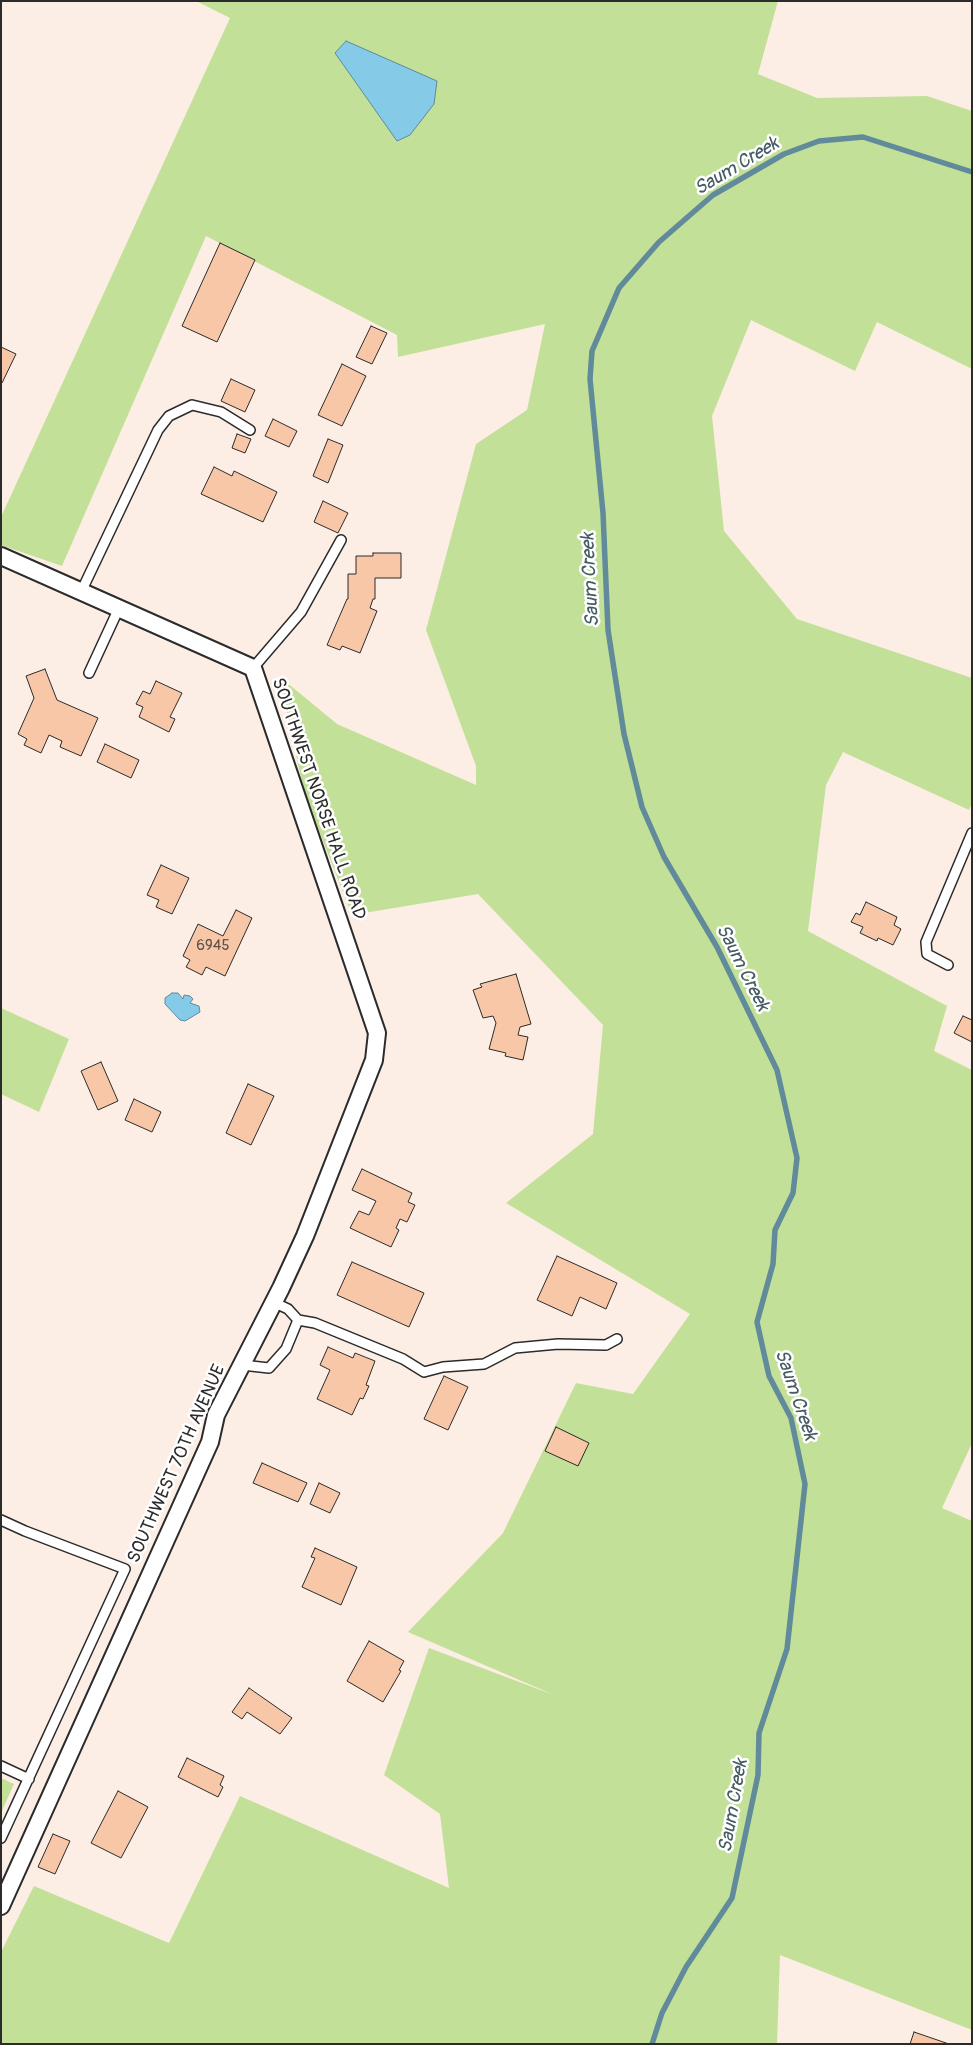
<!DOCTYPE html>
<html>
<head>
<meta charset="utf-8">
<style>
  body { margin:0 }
  #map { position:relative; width:973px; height:2045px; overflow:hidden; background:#fdeee5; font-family:Pangolin,sans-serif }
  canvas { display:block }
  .frame { position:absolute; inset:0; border:2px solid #2b2b2b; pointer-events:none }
</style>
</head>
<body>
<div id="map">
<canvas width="973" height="2045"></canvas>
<div class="frame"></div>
</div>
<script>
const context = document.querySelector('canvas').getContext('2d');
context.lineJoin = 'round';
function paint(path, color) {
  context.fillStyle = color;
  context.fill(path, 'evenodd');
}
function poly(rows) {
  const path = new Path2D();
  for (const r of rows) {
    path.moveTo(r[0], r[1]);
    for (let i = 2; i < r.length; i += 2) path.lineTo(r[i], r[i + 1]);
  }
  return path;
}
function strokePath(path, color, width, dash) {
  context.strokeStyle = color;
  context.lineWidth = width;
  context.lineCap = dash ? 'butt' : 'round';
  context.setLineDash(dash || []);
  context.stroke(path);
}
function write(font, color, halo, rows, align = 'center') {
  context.font = font + ' Pangolin,sans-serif';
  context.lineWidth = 5;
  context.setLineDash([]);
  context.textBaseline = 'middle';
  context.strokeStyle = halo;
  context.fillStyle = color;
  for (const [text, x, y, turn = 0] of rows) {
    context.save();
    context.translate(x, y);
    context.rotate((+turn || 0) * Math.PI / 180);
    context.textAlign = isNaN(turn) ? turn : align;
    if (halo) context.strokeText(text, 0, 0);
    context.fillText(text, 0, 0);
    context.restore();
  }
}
const green = poly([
  [196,1,778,1,758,74,817,98,927,96,972,111,972,369,877,322,855,371,751,320,712,416,724,531,797,619,972,678,972,803,969,810,843,752,826,785,808,931,947,1006,934,1051,972,1070,972,1443,942,1508,972,1521,972,2030,780,1955,777,2044,1,2044,1,1952,34,1886,169,1943,240,1796,449,1888,440,1814,384,1775,429,1648,554,1695,408,1632,503,1533,576,1383,633,1394,690,1314,506,1203,593,1134,603,1025,478,894,352,915,304,793,280,677,337,724,476,785,476,766,426,630,476,444,527,410,545,324,398,357,397,335,206,236,62,566,1,545,1,517,230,18],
  [1,1008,69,1039,39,1112,1,1094],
  [1,1778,14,1784,1,1813]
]);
const water = poly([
  [346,41,437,81,434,104,410,135,397,141,335,53,346,41],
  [172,993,178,993,183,999,184,995,190,996,193,999,190,1003,199,1006,200,1012,185,1021,180,1020,165,1004,165,998,172,993]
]);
const stream = poly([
  [652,2044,662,2013,686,1967,732,1898,758,1775,759,1733,787,1649,805,1484,791,1418,769,1376,757,1322,773,1264,775,1230,793,1193,797,1158,777,1070,717,947,664,857,642,807,624,734,608,630,603,513,590,379,592,351,619,288,659,242,713,195,784,154,819,141,863,137,972,172]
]);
const building = poly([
  [220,243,255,260,217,342,182,326,220,243],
  [371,326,387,333,372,364,356,357,371,326],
  [1,347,16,354,2,383,1,383,1,347],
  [342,364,366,376,342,426,318,415,342,364],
  [231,379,255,390,245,412,221,401,231,379],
  [273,419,297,431,289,447,265,436,273,419],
  [237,434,251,439,245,453,232,448,237,434],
  [328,439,343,445,328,483,313,476,328,439],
  [214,467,232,476,234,471,277,492,263,522,201,494,214,467],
  [323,501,348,513,338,533,314,522,323,501],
  [373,553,401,553,401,578,375,578,375,599,373,599,370,608,377,611,360,653,342,646,340,650,327,645,347,599,348,599,348,574,356,574,356,556,373,556,373,553],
  [45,669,57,700,98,718,81,756,60,747,62,741,49,735,41,753,24,745,27,739,18,734,34,698,26,676,45,669],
  [156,681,182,693,170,717,175,719,169,732,139,717,143,707,136,704,143,691,150,694,156,681],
  [105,744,139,760,131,778,97,762,105,744],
  [161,865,189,878,172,914,156,907,159,900,147,895,161,865],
  [866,902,897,917,894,925,901,929,893,945,878,938,877,941,860,933,863,927,851,922,856,913,860,915,866,902],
  [236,910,252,918,225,976,206,967,202,975,186,967,190,960,183,956,198,924,223,936,236,910],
  [516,974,531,1024,520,1027,518,1035,528,1037,523,1060,505,1056,506,1053,489,1049,496,1023,493,1016,483,1018,473,990,482,987,480,984,516,974],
  [963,1016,972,1020,972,1042,954,1033,963,1016],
  [101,1062,118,1101,98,1110,81,1071,101,1062],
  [248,1084,274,1096,251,1145,226,1133,248,1084],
  [134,1099,161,1112,152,1132,125,1120,134,1099],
  [362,1169,412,1193,408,1202,415,1205,407,1222,400,1219,396,1228,399,1230,391,1247,350,1228,359,1211,369,1215,376,1201,352,1190,362,1169],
  [557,1256,617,1283,606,1309,580,1297,572,1316,537,1300,557,1256],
  [352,1262,424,1293,409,1327,337,1295,352,1262],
  [328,1347,353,1358,355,1353,375,1361,366,1385,369,1386,363,1399,360,1398,352,1415,317,1399,330,1370,320,1365,328,1347],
  [444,1376,468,1387,448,1430,424,1419,444,1376],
  [556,1427,589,1443,578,1466,545,1451,556,1427],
  [262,1463,307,1483,298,1502,253,1483,262,1463],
  [319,1483,340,1493,330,1513,310,1504,319,1483],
  [315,1548,357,1567,341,1605,302,1587,315,1558,311,1557,315,1548],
  [369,1641,404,1661,399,1670,401,1671,383,1702,347,1681,369,1641],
  [249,1688,292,1718,280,1734,247,1712,242,1719,232,1712,249,1688],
  [187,1758,224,1776,220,1785,223,1787,218,1797,178,1777,187,1758],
  [118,1791,148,1807,121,1858,91,1843,118,1791],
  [53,1834,70,1841,55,1874,38,1867,53,1834],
  [914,2032,949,2044,910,2044,914,2032]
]);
const lane = poly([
  [81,592,158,430,169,416,192,405,221,412,250,430],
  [253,668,301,612,341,540],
  [89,673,119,608],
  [948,965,927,954,926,942,972,833],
  [298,1320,315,1323,403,1359,424,1372,443,1367,484,1364,515,1348,558,1344,606,1345,617,1339],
  [242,1365,269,1368,286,1349,298,1320,288,1309,273,1302],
  [1,1520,25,1531,125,1569,1,1838],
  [1,1766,29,1779]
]);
const street = poly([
  [1,556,253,668,377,1033,374,1060,305,1236,281,1288,216,1415,210,1442,1,1906]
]);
const numberNames = [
  ["6945",213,946]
];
const streetNames = [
  ["SOUTHWEST NORSE HALL ROAD",318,799,71],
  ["SOUTHWEST 70TH AVENUE",177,1464,-66]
];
const waterNames = [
  ["Saum Creek",737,167,-31],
  ["Saum Creek",591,580,-93],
  ["Saum Creek",742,968,63],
  ["Saum Creek",795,1395,71],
  ["Saum Creek",734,1806,-80]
];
paint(green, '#c3e098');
paint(water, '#85cae6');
strokePath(water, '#618a9b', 1);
strokePath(stream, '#618a9b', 5.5);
paint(building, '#f7c7a7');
strokePath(building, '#2b2b2b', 1);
strokePath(lane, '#2b2b2b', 12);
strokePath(street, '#2b2b2b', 20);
strokePath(lane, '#fff', 9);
strokePath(street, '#fff', 16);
write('15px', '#5e524a', null, numberNames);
write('18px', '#2b2b2b', '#fff', streetNames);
write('italic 19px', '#465b63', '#fff', waterNames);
</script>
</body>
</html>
